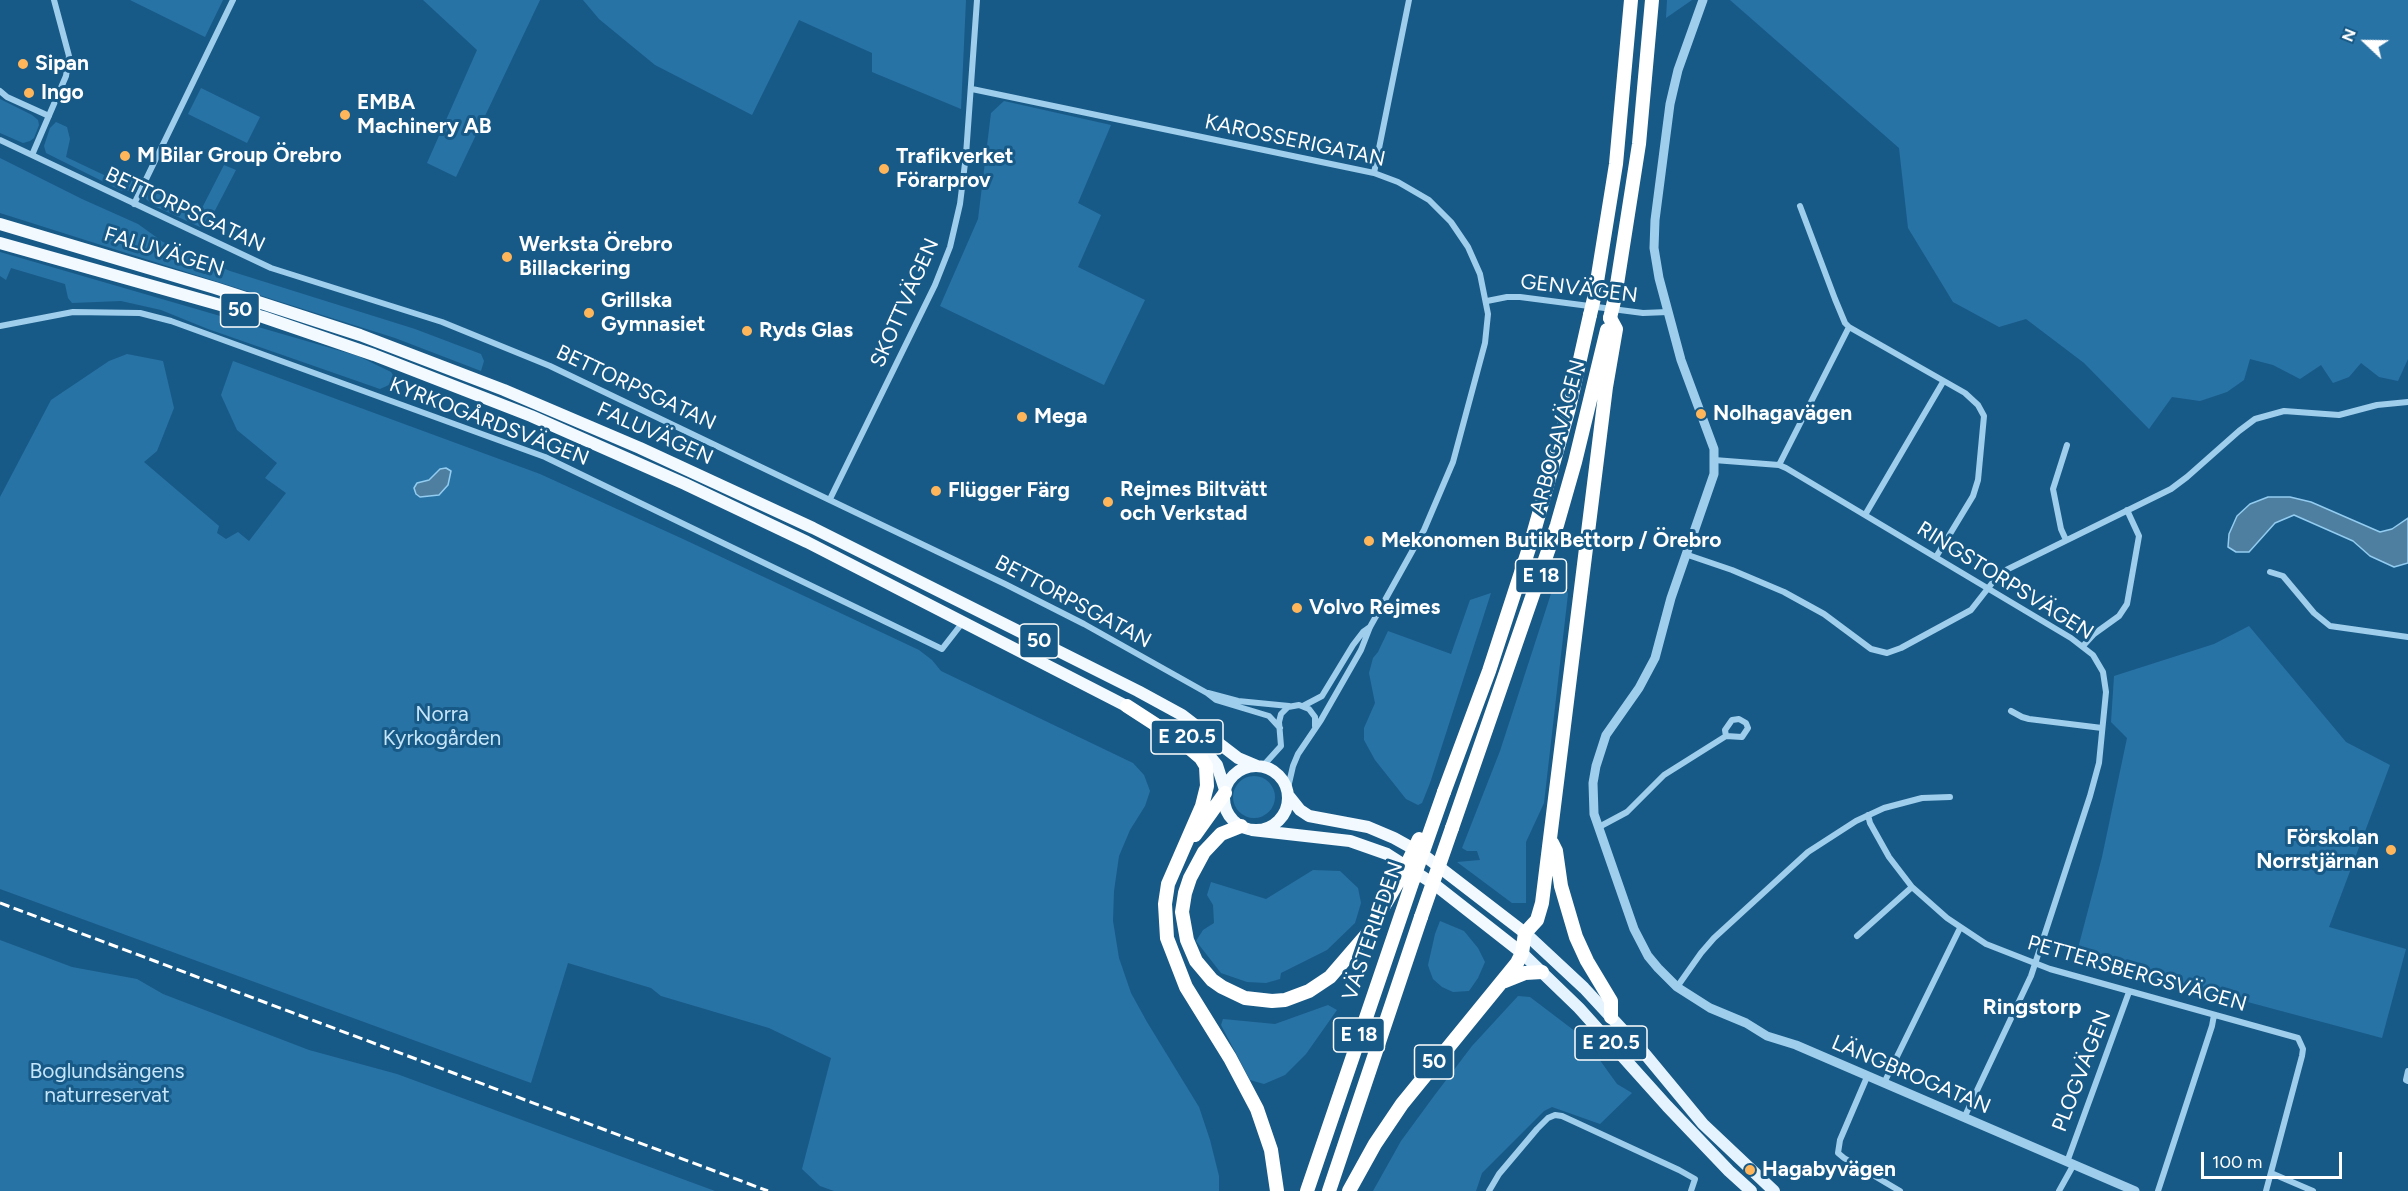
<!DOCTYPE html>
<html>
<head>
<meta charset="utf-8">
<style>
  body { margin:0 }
  #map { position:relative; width:2408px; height:1191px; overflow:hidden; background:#185a87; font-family:Figtree,sans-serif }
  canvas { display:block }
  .north { position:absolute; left:2336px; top:12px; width:60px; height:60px; -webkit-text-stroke:4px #185a87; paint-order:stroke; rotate:292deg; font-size:16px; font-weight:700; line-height:24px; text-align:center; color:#fff }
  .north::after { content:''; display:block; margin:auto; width:21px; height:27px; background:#fff; clip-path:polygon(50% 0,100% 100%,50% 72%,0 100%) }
  .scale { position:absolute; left:2201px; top:1152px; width:141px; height:27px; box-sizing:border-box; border:3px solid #fff; border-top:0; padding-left:8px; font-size:18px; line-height:21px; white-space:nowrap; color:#fff; -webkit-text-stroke:4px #185a87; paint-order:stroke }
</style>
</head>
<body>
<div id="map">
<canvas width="2408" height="1191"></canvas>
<div class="north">N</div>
<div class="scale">100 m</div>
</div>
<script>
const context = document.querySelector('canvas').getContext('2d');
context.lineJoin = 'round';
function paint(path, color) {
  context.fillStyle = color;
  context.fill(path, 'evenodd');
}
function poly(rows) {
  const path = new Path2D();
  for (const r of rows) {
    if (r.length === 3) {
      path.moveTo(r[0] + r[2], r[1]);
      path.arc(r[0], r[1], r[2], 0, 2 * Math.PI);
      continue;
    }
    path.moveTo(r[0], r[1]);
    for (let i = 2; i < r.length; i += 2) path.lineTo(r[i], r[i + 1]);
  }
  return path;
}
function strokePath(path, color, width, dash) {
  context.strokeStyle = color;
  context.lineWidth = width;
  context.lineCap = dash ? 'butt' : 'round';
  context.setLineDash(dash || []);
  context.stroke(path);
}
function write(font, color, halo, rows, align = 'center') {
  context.font = font + ' Figtree,sans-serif';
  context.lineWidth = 6;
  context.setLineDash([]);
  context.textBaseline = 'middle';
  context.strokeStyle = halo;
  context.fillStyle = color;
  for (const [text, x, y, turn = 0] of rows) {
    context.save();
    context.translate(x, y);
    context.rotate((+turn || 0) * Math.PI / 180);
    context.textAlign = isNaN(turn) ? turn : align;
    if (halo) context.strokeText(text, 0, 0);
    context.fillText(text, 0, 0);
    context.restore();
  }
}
const green = poly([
  [130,0,223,0,205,37],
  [423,0,540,0,456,177,427,163,477,50],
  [583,0,966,0,961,109,872,72,872,53,799,20,752,115,655,65,599,19],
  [1667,0,1692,0,1666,18],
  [1730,0,2408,0,2408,359,2398,381,2379,377,2361,363,2349,377,2333,383,2321,365,2300,379,2273,365,2250,359,2244,380,2227,392,2200,401,2172,397,2149,429,2084,363,2026,319,1999,327,1953,302,1908,228,1899,148],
  [201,88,260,117,247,143,188,114],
  [0,99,32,115,38,120,39,125,34,138,30,141,23,143,0,133],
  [1004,101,1111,125,1078,203,1101,215,1078,267,1145,300,1104,385,940,306,978,219,991,113],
  [56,122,67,127,70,139,66,157,123,184,129,179,133,179,137,186,133,191,122,191,46,153,44,146,50,128],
  [0,158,82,199,138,224,163,242,230,271,415,329,481,354,484,361,481,371,395,338,0,213],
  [224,165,236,170,209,222,204,227,200,227,154,206,146,199,147,190,152,191,177,203,179,199,201,210],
  [0,252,358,356,391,372,393,375,391,384,380,389,208,329,161,310,121,301,72,303,68,298,65,284,11,268,6,280,0,276],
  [127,354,163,361,174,408,157,451,144,462,219,526,217,533,226,539,238,532,249,541,286,493,265,478,277,463,237,430,221,395,233,361,540,474,683,539,919,650,932,660,941,671,1133,763,1144,775,1150,791,1145,806,1130,830,1119,856,1114,891,1113,921,1119,958,1131,993,1147,1022,1199,1107,1210,1140,1219,1176,1219,1191,834,1191,820,1186,802,1169,831,1058,769,1028,661,996,651,988,568,963,531,1083,0,889,0,497,51,400,109,361],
  [1559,569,1568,594,1544,803,1526,842,1526,903,1512,903,1457,862,1480,860,1477,851,1467,851,1462,848,1500,751],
  [1491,593,1430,783,1422,803,1418,805,1406,799,1375,760,1364,740,1364,728,1375,703,1369,673,1373,658,1378,652,1388,631,1451,654,1470,600],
  [2249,626,2346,742,2390,765,2329,927,2406,949,2382,1038,2076,956,2102,857,2127,738,2111,722,2114,676,2214,644],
  [1254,797,21],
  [1313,870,1340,871,1358,888,1361,903,1355,923,1327,950,1281,973,1280,979,1266,983,1247,982,1221,973,1196,941,1203,930,1214,923,1213,905,1207,895,1211,882,1266,899],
  [1440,921,1464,931,1478,948,1485,962,1478,978,1469,991,1453,992,1442,987,1433,979,1430,971,1428,965,1435,934],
  [0,940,72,967,137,979,163,994,309,1050,397,1074,715,1191,0,1191],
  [1518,996,1530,997,1584,1038,1617,1084,1632,1093,1600,1124,1552,1107,1544,1111,1482,1173,1476,1191,1373,1191,1401,1141,1434,1096,1472,1046],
  [1328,1005,1337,1010,1306,1054,1285,1075,1264,1084,1250,1080,1221,1025,1223,1019,1275,1024]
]);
const water = poly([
  [446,468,451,471,448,485,439,495,420,497,416,494,414,488,417,483,429,480,440,469,446,468],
  [2268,497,2290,497,2311,502,2380,532,2392,529,2408,518,2408,563,2394,567,2370,556,2353,541,2294,515,2275,523,2249,552,2236,552,2228,547,2229,534,2237,516,2250,504,2268,497]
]);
const minor = poly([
  [972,89,1374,173,1398,182,1429,200,1451,222,1468,247,1480,274,1488,314,1485,343,1453,462,1424,530,1370,627,1361,650,1321,720,1298,754,1293,766,1287,792],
  [0,91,7,97,49,116],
  [0,140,271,268,442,322,550,366,1005,584,1084,624,1207,693,1216,700,1269,716,1280,728],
  [32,155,66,76,69,56,54,0],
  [1374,173,1409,0],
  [134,204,233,0],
  [1800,206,1835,299,1845,323,1849,327],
  [1487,301,1507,297,1520,297,1643,313,1668,312],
  [0,326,73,312,140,313,171,321,545,457,942,649,963,622],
  [1714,460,1779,465,1786,468,2071,638,2093,655,2103,672,2106,692,2099,763,2090,796,2031,976,1964,1118],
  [1779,465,1849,327,1965,393,1978,405,1984,416,1978,480,1973,496,1936,557],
  [830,499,935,285,950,247,960,204,966,155,977,0],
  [1865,515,1943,382],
  [2066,540,2061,529,2053,489,2067,445],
  [1685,554,1732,570,1784,592,1824,614,1871,649,1887,653,1901,648,1971,610,2000,573,2171,489,2187,477,2239,431,2255,419,2284,411,2339,415,2377,405,2408,402],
  [2270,572,2283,576,2314,613,2330,626,2408,637],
  [2083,646,2094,634,2119,616,2127,604,2139,536,2127,510],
  [1208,693,1238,701,1289,706],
  [1303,706,1322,696,1353,645,1363,632,1370,627],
  [2011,711,2022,717,2029,719,2102,728],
  [1262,767,1281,746,1279,722,1281,714,1288,707,1299,705,1309,709,1315,717,1315,726],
  [1868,815,1870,823,1889,857,1912,887,1947,918,1986,944,2050,969,2298,1038,2303,1049,2302,1056,2266,1191],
  [1599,827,1627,812,1664,775,1726,736,1725,730,1732,720,1739,719,1746,723,1748,728,1742,737,1726,736],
  [1857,936,1912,887],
  [1677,987,1701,953,1714,938,1808,852,1856,821,1884,808,1922,798,1950,797],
  [2408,1071,2406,1080,2408,1081],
  [1867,1077,1840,1140,1838,1153,1844,1158,1900,1191],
  [1884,1083,1960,928],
  [2067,1162,2129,992],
  [2271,1173,2313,1191],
  [1489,1191,1499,1174,1537,1129,1548,1118,1555,1115,1562,1116,1679,1170,1695,1179,1691,1191],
  [2059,1191,2074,1164],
  [2158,1191,2212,1026,2214,1015]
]);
const tertiary = poly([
  [1703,0,1678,70,1670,104,1655,220,1654,248,1659,278,1681,360,1714,449,1714,474,1671,598,1655,658,1639,688,1606,735,1596,766,1593,783,1594,814,1634,929,1648,956,1658,968,1677,987,1710,1008,1746,1023,1767,1036,1796,1045,2135,1191]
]);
const primary = poly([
  [1525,933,1584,988,1645,1054,1703,1124,1774,1191],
  [1522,953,1579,1008,1667,1106,1729,1171,1751,1191]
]);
const trunk = poly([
  [0,224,215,288,360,335,504,390,640,448,813,528,1138,691,1182,715,1238,758,1257,766],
  [0,243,263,317,374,355,531,416,685,484,807,542,1134,710],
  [1174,730,1190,739,1208,754,1217,765,1225,790],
  [1256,798,32],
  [1288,795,1300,810,1309,816,1368,827,1394,838,1421,853,1525,933],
  [1252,830,1350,841,1387,854,1434,884,1522,953]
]);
const motorway = poly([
  [1595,294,1616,164,1631,0],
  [1615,297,1639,144,1652,0],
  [1127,706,1181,741,1201,758,1206,766,1207,786,1202,806,1168,884,1165,904,1167,938,1186,987,1230,1058,1257,1109,1271,1150,1277,1191],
  [1444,792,1489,671,1531,542,1569,408,1590,315],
  [1241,826,1221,834,1204,852,1190,878,1185,893,1182,912,1187,940,1196,961,1212,980,1222,987,1245,998,1272,1001,1285,1000,1309,991,1330,977,1368,933,1402,875],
  [1452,828,1557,525,1575,462,1607,330],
  [1195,835,1225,793],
  [1552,843,1556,851,1561,886,1576,937,1587,961,1611,1001,1611,1017],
  [1505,981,1525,973,1542,972],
  [1307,1191,1413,880],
  [1329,1191,1421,917],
  [1349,1191,1375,1144,1402,1104,1517,963,1522,953,1525,933,1537,920,1542,903,1606,387,1616,329,1610,318]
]);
const rail = poly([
  [0,903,768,1191]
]);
const motorwayBridge = poly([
  [1590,315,1595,294],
  [1610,318,1615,297],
  [1402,875,1419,839],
  [1413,880,1444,792],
  [1421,917,1452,828]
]);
const markers = [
  [23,64,6,"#ffb65b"],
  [29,93,6,"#ffb65b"],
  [345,115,6,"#ffb65b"],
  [125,156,6,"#ffb65b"],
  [884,169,6,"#ffb65b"],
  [507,257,6,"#ffb65b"],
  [589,313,6,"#ffb65b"],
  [747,331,6,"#ffb65b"],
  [1701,414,6,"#ffb65b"],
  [1022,417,6,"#ffb65b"],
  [936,491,6,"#ffb65b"],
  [1108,502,6,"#ffb65b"],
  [1369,541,6,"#ffb65b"],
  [1297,608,6,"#ffb65b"],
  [2391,850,6,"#ffb65b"],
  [1750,1170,6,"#ffb65b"]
];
const shields = [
  [240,310,39],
  [1541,576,51],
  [1039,641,39],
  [1187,737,72],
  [1359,1035,51],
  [1611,1043,72],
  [1434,1062,39]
];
const shieldNames = [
  ["50",240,310],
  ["E 18",1541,576],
  ["50",1039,641],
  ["E 20.5",1187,737],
  ["E 18",1359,1035],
  ["E 20.5",1611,1043],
  ["50",1434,1062]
];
const poiNames = [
  ["Sipan",35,64],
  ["Ingo",41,93],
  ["EMBA",357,103],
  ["Machinery AB",357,127],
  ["M Bilar Group Örebro",137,156],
  ["Trafikverket",896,157],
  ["Förarprov",896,181],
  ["Werksta Örebro",519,245],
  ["Billackering",519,269],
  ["Grillska",601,301],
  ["Gymnasiet",601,325],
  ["Ryds Glas",759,331],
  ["Nolhagavägen",1713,414],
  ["Mega",1034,417],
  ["Rejmes Biltvätt",1120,490],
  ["och Verkstad",1120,514],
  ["Flügger Färg",948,491],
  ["Mekonomen Butik Bettorp / Örebro",1381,541],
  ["Volvo Rejmes",1309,608],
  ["Förskolan",2379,838,"right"],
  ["Norrstjärnan",2379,862,"right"],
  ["Hagabyvägen",1762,1170]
];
const streetNames = [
  ["KAROSSERIGATAN",1295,141,12],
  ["BETTORPSGATAN",185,210,25],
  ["FALUVÄGEN",164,252,17],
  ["GENVÄGEN",1579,289,7],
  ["SKOTTVÄGEN",905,303,-66],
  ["BETTORPSGATAN",636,388,25],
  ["KYRKOGÅRDSVÄGEN",489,422,21],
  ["FALUVÄGEN",655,434,24],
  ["ARBOGAVÄGEN",1558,437,-75],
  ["RINGSTORPSVÄGEN",2005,581,32],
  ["BETTORPSGATAN",1073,602,28],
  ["VÄSTERLEDEN",1373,931,-71],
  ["PETTERSBERGSVÄGEN",2137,974,16],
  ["PLOGVÄGEN",2082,1071,-69],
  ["LÄNGBROGATAN",1911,1075,23]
];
const parkNames = [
  ["Norra",442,715],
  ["Kyrkogården",442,739],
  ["Boglundsängens",107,1072],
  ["naturreservat",107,1096]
];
const neighbourhoodNames = [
  ["Ringstorp",2032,1008]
];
paint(green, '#2873a5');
paint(water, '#4f7fa0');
strokePath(water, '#92ccf0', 1.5);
strokePath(minor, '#9fceed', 6);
strokePath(tertiary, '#9fceed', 9);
strokePath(primary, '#e5f3ff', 12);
strokePath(trunk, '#f2f9ff', 12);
strokePath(motorway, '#fff', 14);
strokePath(rail, '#fff', 3, [10, 4.5]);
strokePath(motorwayBridge, '#fff', 14);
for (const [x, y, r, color] of markers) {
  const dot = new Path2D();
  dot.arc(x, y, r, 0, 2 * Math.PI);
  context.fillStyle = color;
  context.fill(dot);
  strokePath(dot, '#185a87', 2);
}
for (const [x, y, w] of shields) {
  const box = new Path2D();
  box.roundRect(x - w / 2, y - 17, w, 34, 4.5);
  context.fillStyle = '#185a87';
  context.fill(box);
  strokePath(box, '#fff', 1.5);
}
write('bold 20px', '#fff', null, shieldNames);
write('bold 21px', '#fff', '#185a87', poiNames, 'left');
write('21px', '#fff', '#185a87', streetNames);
write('21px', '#c5e5fa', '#185a87', parkNames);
write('bold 22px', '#fff', '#185a87', neighbourhoodNames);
</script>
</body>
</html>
